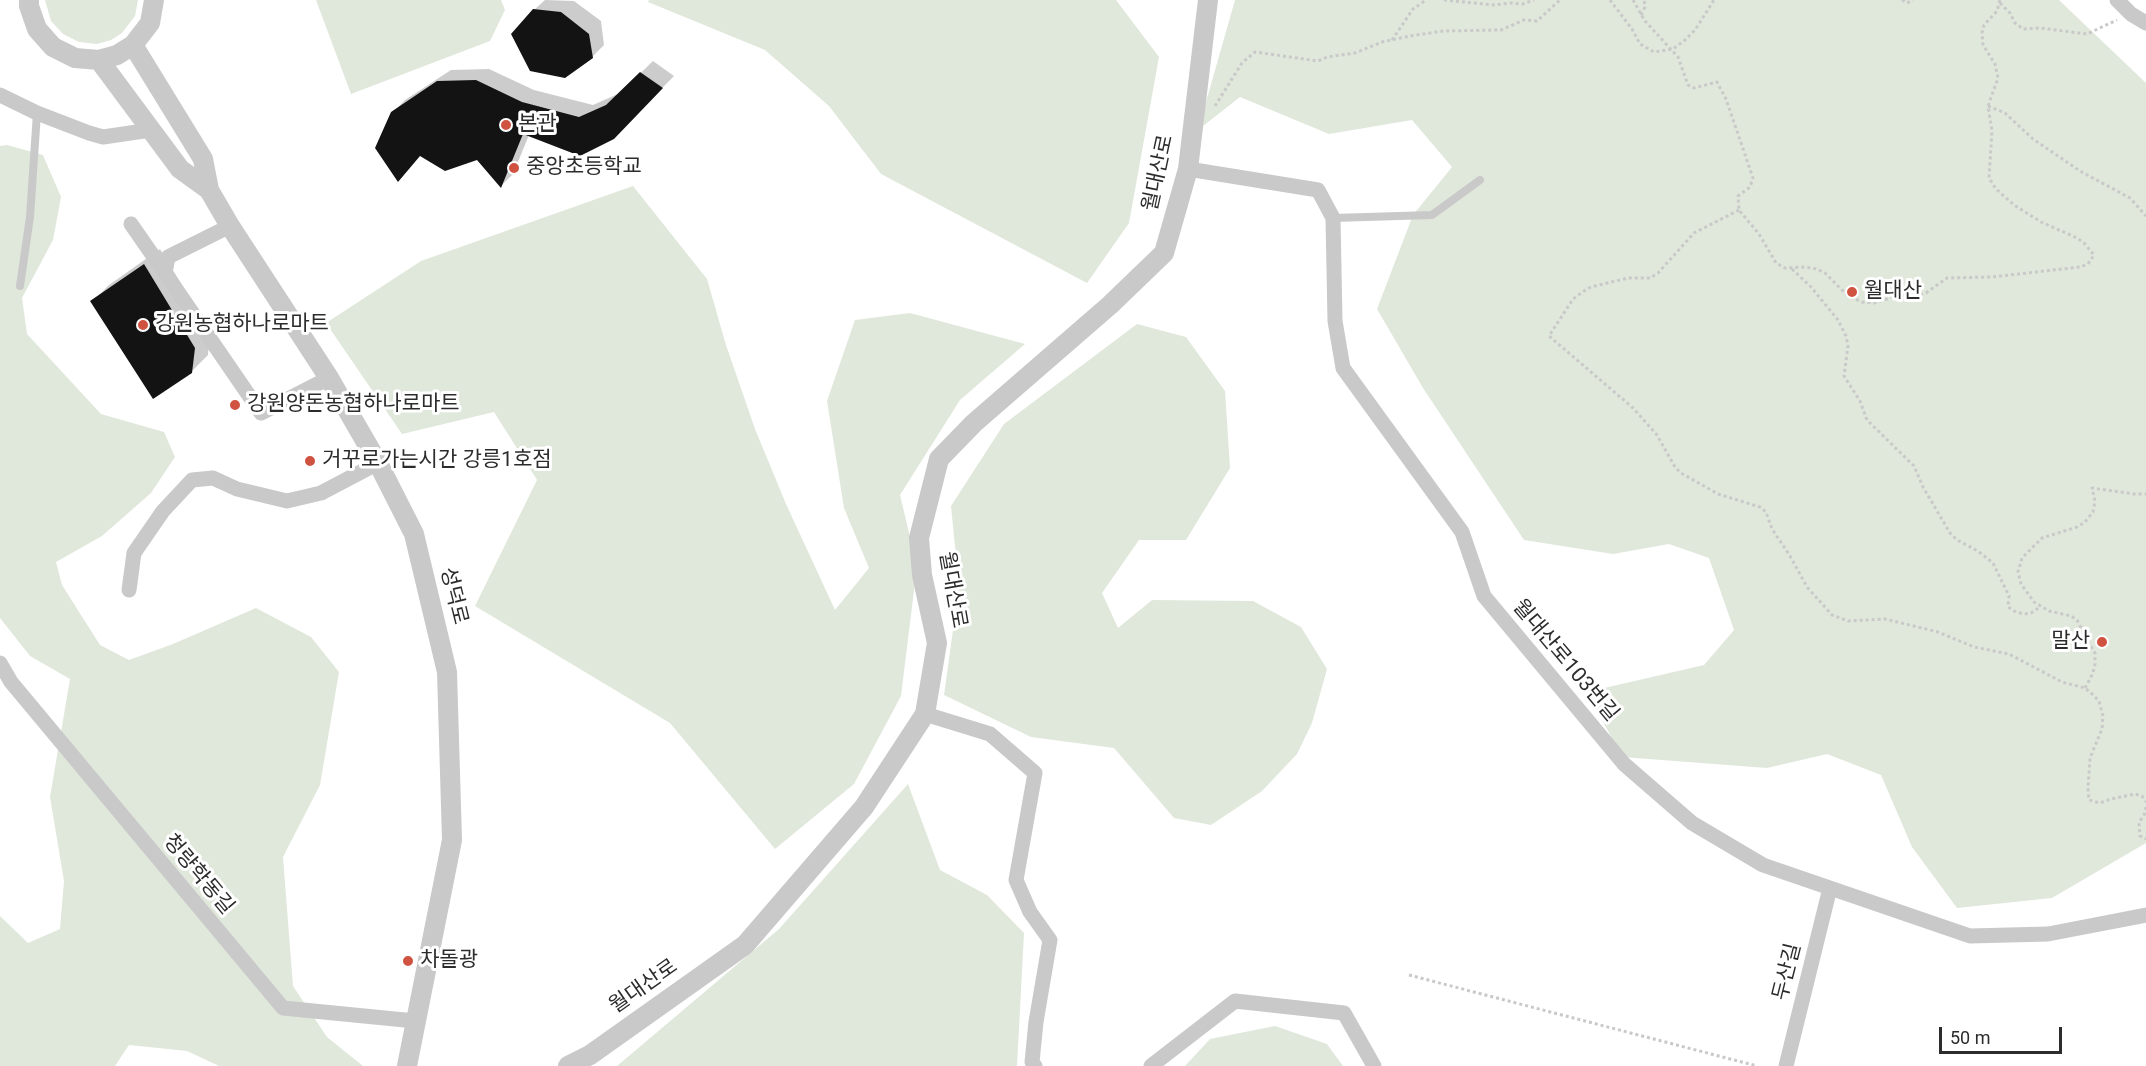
<!DOCTYPE html>
<html>
<head>
<meta charset="utf-8">
<style>
  body { margin:0 }
  #map { position:relative; width:2146px; height:1066px; overflow:hidden; background:#fff; font-family:Roboto,sans-serif }
  canvas { display:block }
  .scale { position:absolute; left:1939px; top:1027px; width:123px; height:27px; box-sizing:border-box; border:3px solid #2c2c2c; border-top:0; padding-left:8px; font-size:18px; line-height:21px; white-space:nowrap; color:#2c2c2c; -webkit-text-stroke:4px #fff; paint-order:stroke }
</style>
</head>
<body>
<div id="map">
<canvas width="2146" height="1066"></canvas>
<div class="scale">50 m</div>
</div>
<script>
const context = document.querySelector('canvas').getContext('2d');
context.lineJoin = 'round';
function paint(path, color) {
  context.fillStyle = color;
  context.fill(path, 'evenodd');
}
function poly(rows) {
  const path = new Path2D();
  for (const r of rows) {
    path.moveTo(r[0], r[1]);
    for (let i = 2; i < r.length; i += 2) path.lineTo(r[i], r[i + 1]);
  }
  return path;
}
function strokePath(path, color, width, dash) {
  context.strokeStyle = color;
  context.lineWidth = width;
  context.lineCap = dash ? 'butt' : 'round';
  context.setLineDash(dash || []);
  context.stroke(path);
}
function write(font, color, halo, rows, align = 'center') {
  context.font = font + ' Roboto,"Noto Sans KR",sans-serif';
  context.lineWidth = 6;
  context.setLineDash([]);
  context.textBaseline = 'middle';
  context.strokeStyle = halo;
  context.fillStyle = color;
  for (const [text, x, y, turn = 0] of rows) {
    context.save();
    context.translate(x, y);
    context.rotate((+turn || 0) * Math.PI / 180);
    context.textAlign = isNaN(turn) ? turn : align;
    if (halo) context.strokeText(text, 0, 0);
    context.fillText(text, 0, 0);
    context.restore();
  }
}
const green = poly([
  [45,0,138,0,135,16,122,33,111,40,97,44,79,42,63,34,51,21],
  [316,0,501,0,505,10,490,41,351,94],
  [649,0,1116,0,1159,57,1129,223,1087,283,881,174,829,106,765,50,648,2],
  [1235,0,2059,0,2146,83,2146,843,2052,898,1957,908,1912,847,1881,775,1827,754,1767,768,1622,757,1587,692,1704,665,1734,630,1709,558,1669,544,1613,554,1524,540,1423,388,1377,309,1413,215,1452,167,1412,120,1329,134,1240,97,1198,130],
  [7,145,43,155,61,197,53,240,22,298,27,334,101,414,164,432,175,457,151,493,102,536,56,562,62,585,100,645,129,660,173,644,256,608,311,637,339,672,320,785,283,857,293,986,327,1037,363,1066,219,1066,187,1051,129,1045,115,1066,0,1066,0,916,28,943,60,929,64,881,50,797,70,679,30,656,0,618,0,146],
  [633,186,707,279,726,345,755,429,786,504,835,610,869,568,844,508,827,401,855,320,910,313,1025,344,960,400,900,495,917,566,901,696,854,784,775,849,670,723,475,606,537,480,494,412,402,434,326,323,421,261],
  [1137,324,1186,337,1225,391,1230,468,1186,540,1139,540,1102,593,1118,628,1152,600,1253,601,1301,627,1327,669,1312,723,1297,754,1262,791,1211,825,1174,818,1114,748,1031,737,944,695,959,587,951,506,1004,424],
  [908,784,940,870,987,895,1024,933,1017,1066,617,1066,779,929],
  [1275,1026,1327,1044,1343,1066,1185,1066,1210,1039]
]);
const shadow = poly([
  [545,0,574,1,601,21,604,45,592,57,534,10],
  [653,61,674,76,613,138,529,135,513,174,501,186,477,158,421,155,392,113,405,100,451,70,489,69,534,90,593,105,620,93],
  [160,249,210,331,208,355,191,372,92,302,109,285]
]);
const building = poly([
  [533,9,561,12,589,34,593,58,565,78,530,71,511,34],
  [640,72,663,88,614,139,580,156,523,134,501,188,477,160,445,171,420,156,398,182,375,148,391,112,437,81,476,80,522,102,579,117,606,105],
  [144,264,195,348,192,373,153,399,90,301]
]);
const path = poly([
  [1444,0,1494,5,1510,3,1523,4,1534,0],
  [1610,0,1632,29,1640,44,1654,52,1673,49,1685,40,1695,30,1714,0],
  [1633,0,1645,21,1678,57,1688,85,1694,88,1717,82,1726,99,1753,178,1750,187,1738,196,1739,210,1759,234,1776,263,1785,268,1805,267,1817,269,1825,273,1848,296,1862,302,1874,303,1900,295,1918,295,1926,293,1947,278,1992,277,2080,267,2088,264,2094,255,2084,243,2077,238,2041,222,2014,205,1996,189,1989,178,1992,131,1988,106,1998,78,1995,64,1983,45,1982,33,1984,25,1997,11,2000,0],
  [1902,0,1907,3,1913,0],
  [2000,3,2010,13,2015,23,2023,29,2040,28,2087,34,2117,20],
  [1641,15,1645,7,1644,0],
  [1392,40,1413,9,1426,0],
  [1215,106,1242,63,1255,52,1318,61,1327,57,1355,53,1382,42,1410,36,1443,31,1501,30,1524,20,1537,21,1560,0],
  [1988,106,2005,113,2033,139,2080,171,2130,198,2146,216],
  [1739,210,1694,233,1658,273,1650,278,1628,278,1591,287,1584,291,1573,299,1549,336,1633,408,1657,435,1675,467,1681,473,1718,494,1760,507,1766,512,1772,529,1790,556,1807,587,1832,615,1848,621,1885,619,1938,632,1974,647,2009,654,2062,682,2085,688,2092,694,2099,701,2103,716,2102,729,2090,758,2088,788,2089,800,2100,803,2111,799,2135,794,2142,796,2146,802],
  [1792,269,1811,287,1838,320,1846,336,1848,346,1844,376,1860,401,1867,420,1914,466,1923,487,1950,533,1957,540,1978,551,1993,563,2009,596,2008,607,2016,612,2024,614,2031,613,2040,607],
  [2085,688,2093,673,2095,664,2095,653,2090,645,2077,620,2071,616,2049,611,2034,602,2021,584,2018,572,2022,558,2042,538,2077,527,2085,522,2093,512,2095,501,2092,488,2134,494,2146,494],
  [2146,807,2145,813,2139,823,2140,836,2146,839],
  [1409,975,1757,1066]
]);
const service = poly([
  [1333,218,1432,215,1480,180],
  [20,286,30,217,37,113]
]);
const minor = poly([
  [2117,0,2131,14,2146,23],
  [0,95,37,113,89,133,103,137,151,130],
  [1188,169,1318,190,1333,218,1335,321,1343,368,1462,532,1484,596,1624,764,1692,823,1763,865,1970,936,2048,934,2146,915],
  [131,224,165,273],
  [230,226,168,257,165,273,261,413,329,378],
  [129,590,134,553,163,511,192,480,213,478,237,489,287,501,321,493,378,463],
  [0,663,11,682,283,1008,415,1021],
  [925,714,990,734,1035,773,1016,880,1030,912,1050,940,1036,1022,1032,1062,1035,1066],
  [1151,1066,1235,1001,1344,1013,1374,1066],
  [1786,1066,1830,888]
]);
const tertiary = poly([
  [29,0,29,6,37,29,53,47,75,58,99,60,117,55,133,45,150,23,154,0],
  [133,45,203,159,209,190,230,226,329,378,378,463,414,534,447,672,452,840,407,1066],
  [99,60,180,169,209,190],
  [568,1066,590,1055,745,945,864,807,925,714,937,643,922,575,919,538,939,459,974,423,1110,305,1164,253,1188,169,1208,0]
]);
const markers = [
  [506,125,6,"#d05341"],
  [514,168,6,"#d05341"],
  [1852,292,6,"#d05341"],
  [143,325,6,"#d05341"],
  [235,405,6,"#d05341"],
  [310,461,6,"#d05341"],
  [2102,642,6,"#d05341"],
  [408,961,6,"#d05341"]
];
const poiNames = [
  ["본관",518,125],
  ["중앙초등학교",526,168],
  ["월대산",1864,292],
  ["강원농협하나로마트",155,325],
  ["강원양돈농협하나로마트",247,405],
  ["거꾸로가는시간 강릉1호점",322,461],
  ["말산",2090,642,"right"],
  ["차돌광",420,961]
];
const streetNames = [
  ["월대산로",1159,173,-78],
  ["월대산로",952,590,80],
  ["성덕로",453,596,76],
  ["월대산로103번길",1565,661,50],
  ["청량학동길",198,875,50],
  ["두산길",1788,972,-76],
  ["월대산로",644,987,-35]
];
paint(green, '#e0e8db');
paint(shadow, '#0003');
paint(building, '#131313');
strokePath(path, '#c9c9c9', 3, [3, 3]);
strokePath(service, '#c9c9c9', 8);
strokePath(minor, '#c9c9c9', 15);
strokePath(tertiary, '#c9c9c9', 20);
for (const [x, y, r, color] of markers) {
  const dot = new Path2D();
  dot.arc(x, y, r, 0, 2 * Math.PI);
  context.fillStyle = color;
  context.fill(dot);
  strokePath(dot, '#fff', 2);
}
write('21px', '#2c2c2c', '#fff', poiNames, 'left');
write('21px', '#2c2c2c', '#fff', streetNames);
</script>
</body>
</html>
